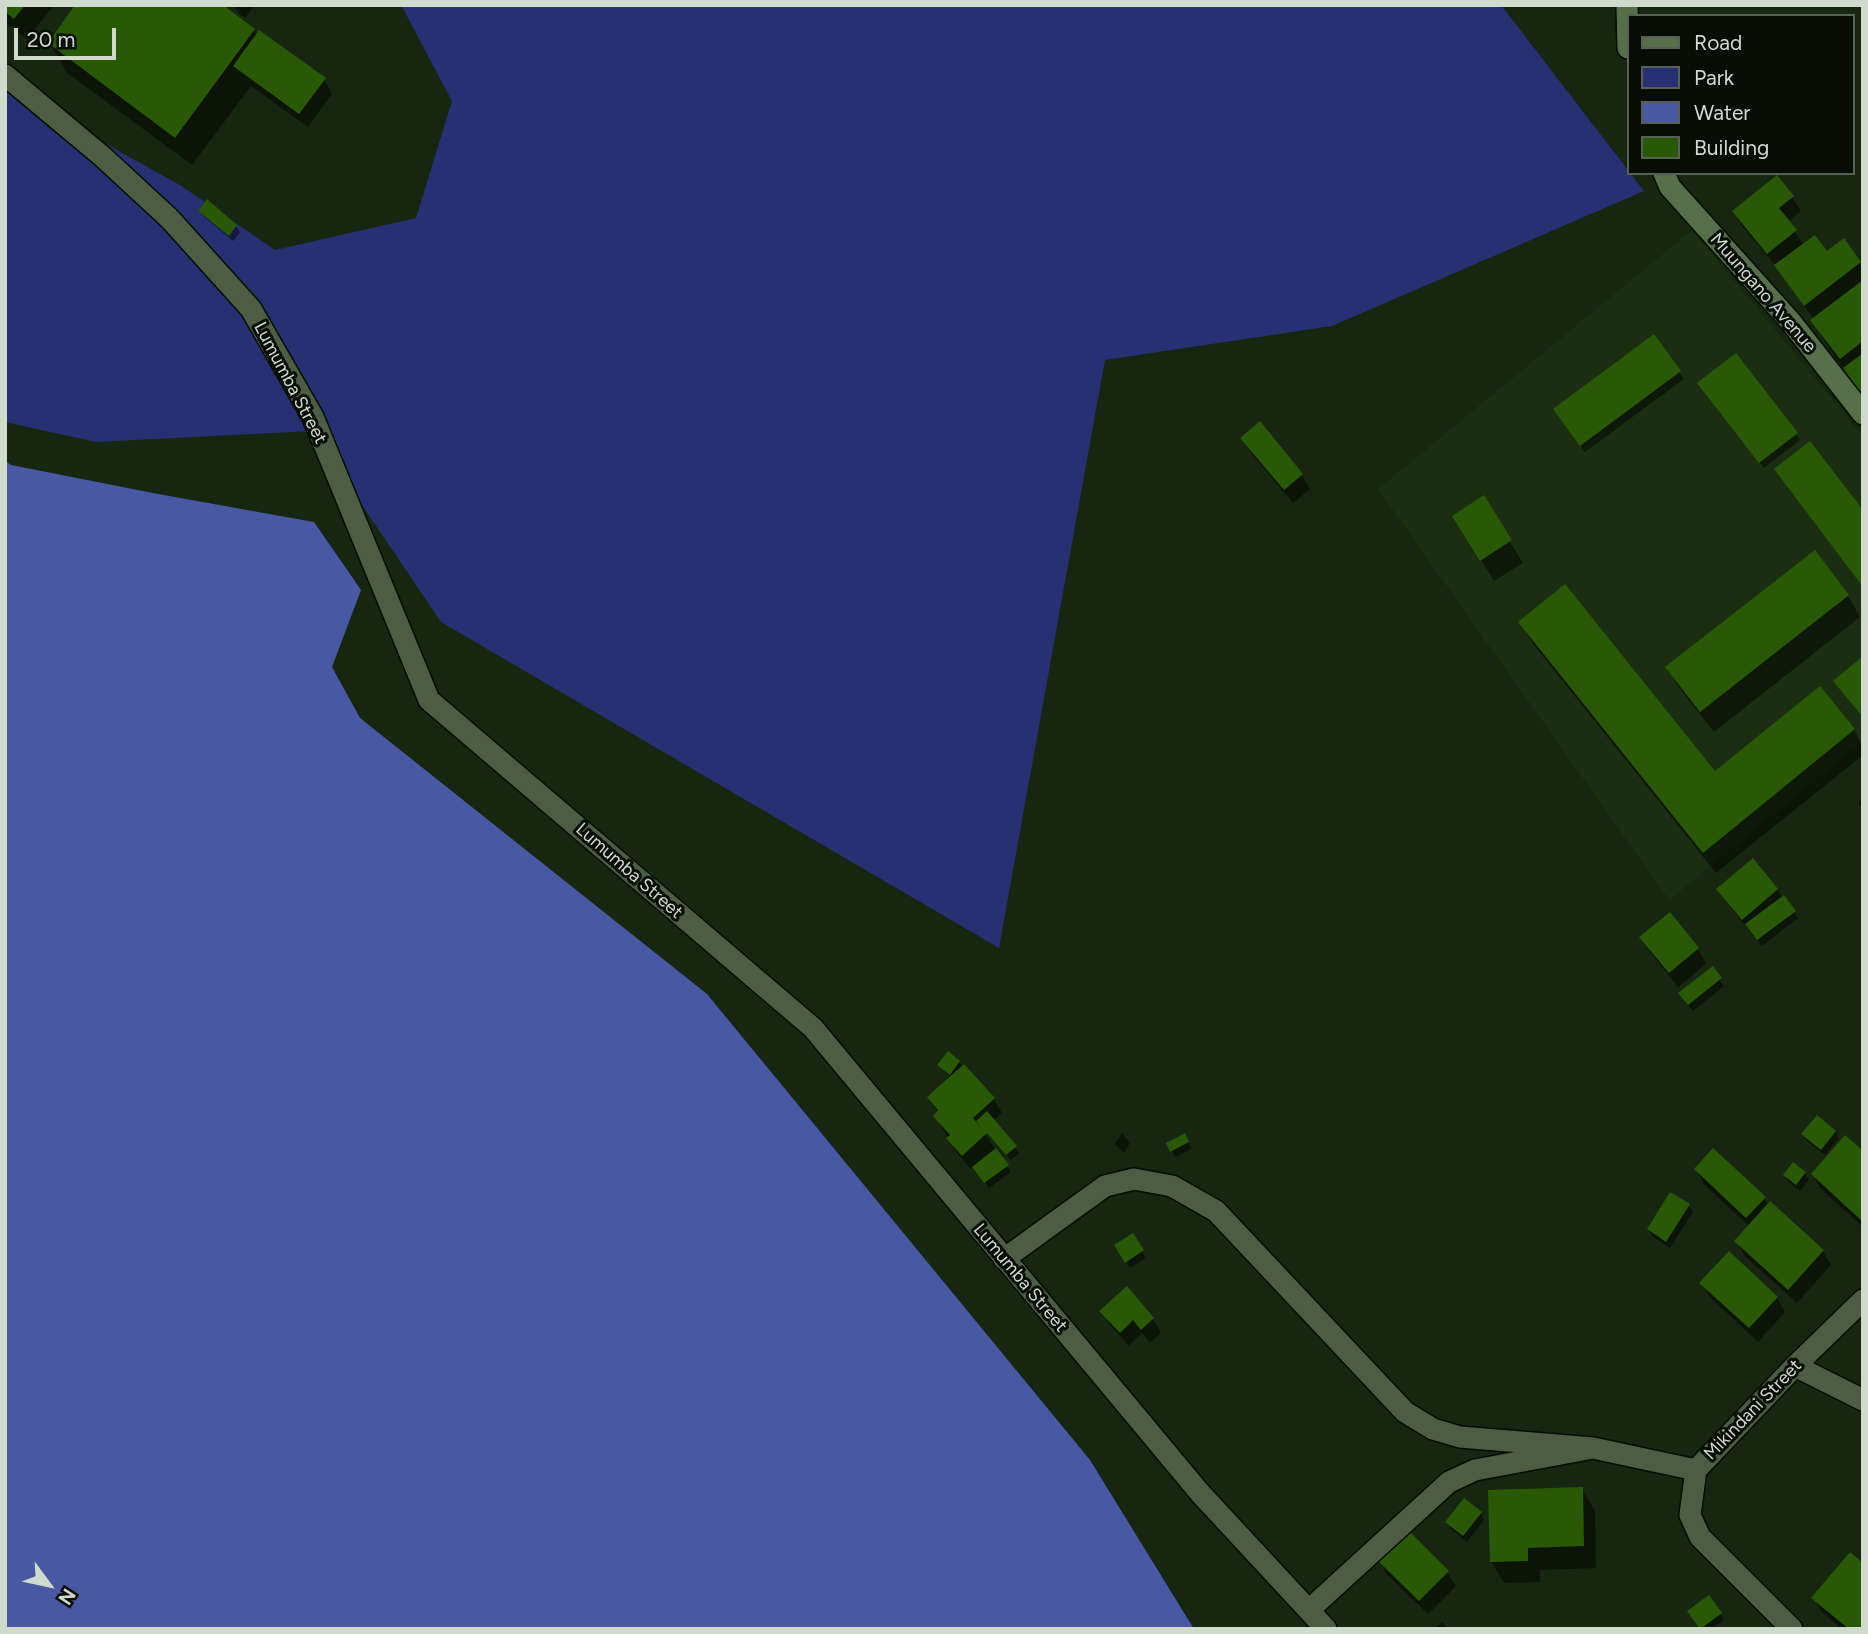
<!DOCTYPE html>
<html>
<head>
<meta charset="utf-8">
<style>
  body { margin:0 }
  #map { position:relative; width:1868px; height:1634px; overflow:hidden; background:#172610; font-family:Figtree,sans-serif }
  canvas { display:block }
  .frame { position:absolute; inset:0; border:7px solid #d1dbcd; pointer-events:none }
  .legend { position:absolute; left:1627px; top:14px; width:228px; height:161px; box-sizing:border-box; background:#070d04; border:2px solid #585f54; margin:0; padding:9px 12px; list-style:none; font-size:21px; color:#d1dbcd }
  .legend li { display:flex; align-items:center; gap:14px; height:35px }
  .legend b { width:35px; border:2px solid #585f54 }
  .north { position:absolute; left:14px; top:1550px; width:70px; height:70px; -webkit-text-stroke:5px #070d04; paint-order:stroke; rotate:123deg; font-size:19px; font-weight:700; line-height:28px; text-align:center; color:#d1dbcd }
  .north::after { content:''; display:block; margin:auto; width:24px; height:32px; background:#d1dbcd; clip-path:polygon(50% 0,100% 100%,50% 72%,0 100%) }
  .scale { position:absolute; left:14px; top:28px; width:102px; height:32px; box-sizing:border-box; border:4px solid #d1dbcd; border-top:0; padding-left:9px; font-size:21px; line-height:24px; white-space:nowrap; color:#d1dbcd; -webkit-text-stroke:5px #070d04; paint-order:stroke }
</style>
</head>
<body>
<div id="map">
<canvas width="1868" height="1634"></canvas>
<div class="frame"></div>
<ul class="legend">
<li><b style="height:9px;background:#566f4a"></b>Road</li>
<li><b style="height:19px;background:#263072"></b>Park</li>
<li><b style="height:19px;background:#4858a2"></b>Water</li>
<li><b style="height:19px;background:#2a5905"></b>Building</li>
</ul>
<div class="north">N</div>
<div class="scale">20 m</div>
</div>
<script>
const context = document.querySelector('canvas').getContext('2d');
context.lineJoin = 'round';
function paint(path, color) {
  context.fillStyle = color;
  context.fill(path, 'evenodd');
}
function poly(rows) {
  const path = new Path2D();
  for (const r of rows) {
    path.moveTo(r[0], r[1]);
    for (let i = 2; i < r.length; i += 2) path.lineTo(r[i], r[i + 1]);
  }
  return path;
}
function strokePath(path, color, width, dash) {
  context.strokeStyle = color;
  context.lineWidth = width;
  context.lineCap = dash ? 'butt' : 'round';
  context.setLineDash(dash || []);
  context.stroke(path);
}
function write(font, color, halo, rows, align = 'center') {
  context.font = font + ' Figtree,sans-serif';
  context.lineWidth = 6;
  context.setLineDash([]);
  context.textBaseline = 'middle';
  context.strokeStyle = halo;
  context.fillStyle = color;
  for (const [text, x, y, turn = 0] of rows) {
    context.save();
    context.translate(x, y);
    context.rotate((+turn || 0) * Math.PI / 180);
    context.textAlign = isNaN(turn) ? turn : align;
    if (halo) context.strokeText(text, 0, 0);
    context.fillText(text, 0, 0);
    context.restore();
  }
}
const built = poly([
  [1692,230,1863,436,1863,742,1669,900,1378,489]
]);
const green = poly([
  [401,5,1501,5,1644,191,1332,326,1105,360,999,948,441,622,312,431,96,442,5,422,5,88,180,185,275,250,416,218,452,101]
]);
const water = poly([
  [5,461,11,465,158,494,314,522,361,590,332,667,360,718,707,994,1090,1460,1194,1629,5,1629]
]);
const shadow = poly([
  [5,5,54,5,27,39,5,22],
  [237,5,254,5,246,18,239,14,235,8],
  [254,30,257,36,324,79,332,94,308,127,251,86,192,165,66,72,50,43],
  [1792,197,1801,211,1788,222,1804,245,1827,254,1844,241,1863,268,1863,396,1825,342,1814,320,1777,267,1742,226,1734,212],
  [200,211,236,226,240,232,233,241,204,217],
  [1654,336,1684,379,1585,452,1559,416],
  [1703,390,1796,434,1800,440,1764,468],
  [1243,439,1302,475,1310,489,1293,503,1251,453],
  [1483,498,1523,563,1494,581,1467,538],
  [1848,596,1860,617,1714,732,1680,689,1667,668],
  [1520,622,1715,773,1820,689,1854,730,1863,746,1863,755,1716,873,1533,644],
  [1863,798,1863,811,1858,802],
  [1719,889,1777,890,1798,918,1762,946,1727,903],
  [1670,915,1698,949,1706,964,1678,987,1650,952,1642,938],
  [1712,969,1724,986,1693,1011,1684,1000],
  [959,1062,994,1099,1002,1113,993,1121,1019,1153,1011,1160,984,1130,983,1131,1011,1172,989,1188,974,1167,971,1169,957,1153,935,1116,938,1113,929,1098,951,1078,939,1065],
  [1835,1132,1839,1138,1825,1155,1807,1141,1803,1135],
  [1122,1133,1130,1143,1124,1153,1115,1144],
  [1188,1142,1192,1149,1175,1157,1168,1144],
  [1863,1153,1863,1227,1821,1189,1813,1175],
  [1696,1169,1764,1198,1769,1206,1823,1251,1831,1265,1797,1303,1745,1256,1737,1242,1750,1227,1704,1184],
  [1805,1173,1809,1180,1800,1191,1788,1182,1785,1175],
  [1689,1205,1693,1212,1670,1248,1652,1236,1649,1229],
  [1132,1236,1146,1258,1130,1268,1116,1246],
  [1702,1283,1777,1298,1785,1312,1758,1342,1710,1297],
  [1102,1311,1153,1319,1161,1333,1150,1343,1142,1333,1129,1346,1110,1325],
  [1582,1489,1595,1511,1596,1568,1540,1570,1540,1582,1504,1583,1491,1561],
  [1480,1513,1484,1520,1467,1542,1451,1529,1447,1522],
  [1379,1559,1447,1572,1456,1586,1428,1614,1387,1574],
  [1863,1566,1863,1629,1842,1629,1822,1612,1814,1598],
  [1720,1613,1724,1620,1712,1629,1701,1629,1693,1618],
  [1443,1622,1447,1629,1433,1629]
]);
const building = poly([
  [5,5,25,5,14,19,5,12],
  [75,5,223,5,255,29,175,138,48,43],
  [259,30,326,78,299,114,233,66],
  [1777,175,1794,196,1779,208,1797,230,1767,254,1732,211],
  [207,199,237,225,229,236,198,211],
  [1815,235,1827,251,1844,238,1861,262,1804,306,1774,265],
  [1863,280,1863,341,1840,359,1810,320],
  [1654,334,1681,371,1580,446,1553,409],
  [1736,353,1798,433,1759,463,1697,383],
  [1863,353,1863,396,1843,368],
  [1260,421,1303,474,1284,490,1240,438],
  [1810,441,1863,510,1863,587,1774,469],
  [1484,495,1512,540,1480,561,1452,516],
  [1815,550,1849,595,1700,712,1665,667],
  [1565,584,1715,771,1820,686,1855,729,1703,853,1518,622],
  [1863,656,1863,717,1833,681],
  [1753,858,1778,889,1742,920,1716,889],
  [1784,895,1796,911,1757,940,1745,924],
  [1670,912,1699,948,1669,973,1639,937],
  [1713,966,1722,978,1688,1005,1678,993],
  [948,1051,960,1061,950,1075,937,1065],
  [964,1064,995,1098,973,1118,982,1129,976,1121,987,1111,1017,1146,1006,1155,987,1133,962,1156,946,1138,950,1135,933,1116,938,1110,927,1097],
  [1817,1115,1836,1131,1821,1150,1801,1134],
  [1185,1133,1189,1142,1170,1152,1166,1143],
  [1845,1135,1863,1151,1863,1222,1811,1174],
  [996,1148,1009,1165,984,1183,972,1167],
  [1713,1148,1766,1197,1746,1218,1694,1169],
  [1793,1162,1806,1172,1796,1185,1783,1175],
  [1670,1192,1690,1204,1666,1242,1647,1229],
  [1770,1201,1824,1250,1788,1290,1734,1241],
  [1133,1233,1144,1250,1125,1263,1114,1245],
  [1729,1251,1778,1297,1749,1328,1699,1283],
  [1127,1286,1154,1318,1141,1330,1133,1320,1120,1333,1099,1311],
  [1583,1487,1584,1546,1528,1548,1528,1561,1490,1562,1488,1490],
  [1464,1498,1482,1512,1463,1536,1445,1522],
  [1407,1529,1449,1571,1419,1601,1376,1559],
  [1850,1552,1863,1563,1863,1625,1860,1629,1849,1629,1811,1598],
  [1709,1595,1722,1613,1700,1629,1687,1611]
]);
const minor = poly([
  [5,75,103,157,170,219,251,309,313,417,429,700,813,1028,1200,1493,1326,1629],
  [1004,1259,1105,1186,1134,1179,1172,1186,1216,1211,1405,1412,1433,1429,1460,1437,1593,1448],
  [1795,1366,1863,1400],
  [1309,1610,1449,1482,1475,1470,1593,1448,1696,1470],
  [1792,1629,1700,1537,1690,1515,1696,1470,1795,1366,1863,1300]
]);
const secondary = poly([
  [1627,5,1628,48],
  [1664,173,1670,187,1791,322,1863,414]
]);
const streetNames = [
  ["Muungano Avenue",1763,293,49],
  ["Lumumba Street",290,383,62],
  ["Lumumba Street",629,871,41],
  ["Lumumba Street",1020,1278,50],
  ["Mikindani Street",1753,1410,-46]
];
paint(built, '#1b2e11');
paint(green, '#263072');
paint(water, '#4858a2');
paint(shadow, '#0007');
paint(building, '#2a5905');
strokePath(minor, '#030e00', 24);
strokePath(secondary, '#030e00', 24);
strokePath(minor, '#4c5d44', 21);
strokePath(secondary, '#566f4a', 21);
write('18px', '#d1dbcd', '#070d04', streetNames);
</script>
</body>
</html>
